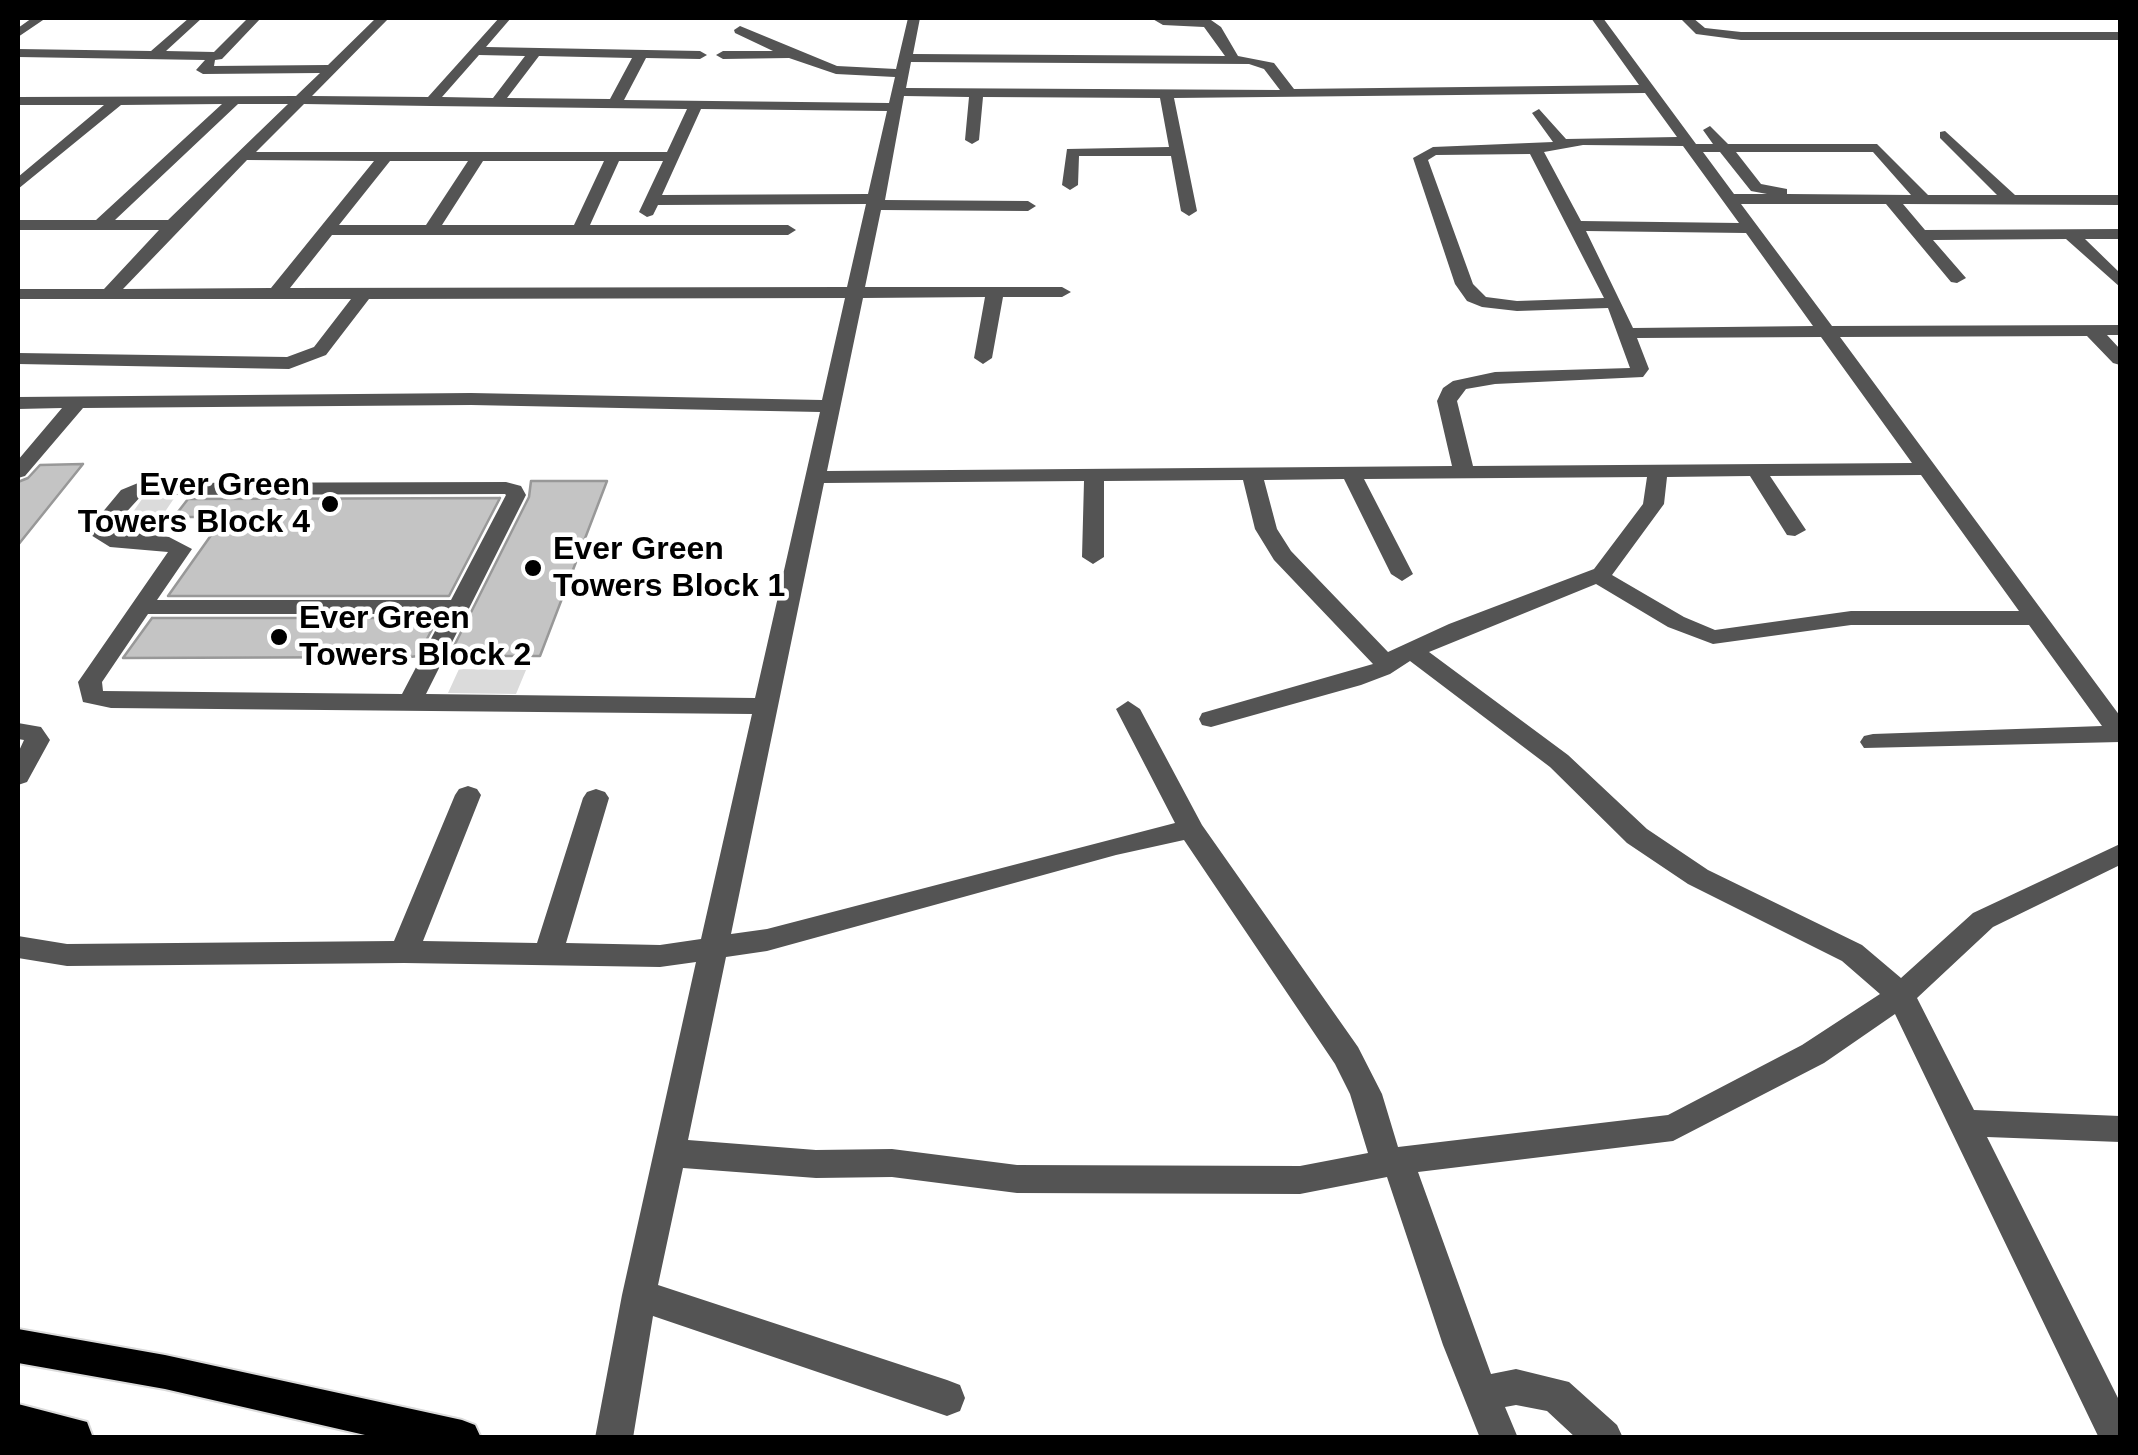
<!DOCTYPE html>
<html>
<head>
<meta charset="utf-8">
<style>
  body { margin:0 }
  #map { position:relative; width:2138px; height:1455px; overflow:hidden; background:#fff; font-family:Arial,sans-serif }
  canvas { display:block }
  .frame { position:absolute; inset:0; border:20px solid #000; pointer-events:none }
</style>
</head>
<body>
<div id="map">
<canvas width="2138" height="1455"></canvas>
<div class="frame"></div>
</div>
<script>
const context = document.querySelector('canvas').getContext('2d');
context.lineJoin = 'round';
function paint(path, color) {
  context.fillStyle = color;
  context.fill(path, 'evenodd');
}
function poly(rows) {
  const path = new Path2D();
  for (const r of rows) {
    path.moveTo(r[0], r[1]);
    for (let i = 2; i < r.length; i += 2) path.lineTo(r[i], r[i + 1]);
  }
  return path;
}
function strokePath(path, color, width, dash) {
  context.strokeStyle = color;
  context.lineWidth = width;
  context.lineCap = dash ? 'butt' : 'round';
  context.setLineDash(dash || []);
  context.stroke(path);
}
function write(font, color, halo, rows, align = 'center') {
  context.font = font + ' Arial,sans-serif';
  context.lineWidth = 9;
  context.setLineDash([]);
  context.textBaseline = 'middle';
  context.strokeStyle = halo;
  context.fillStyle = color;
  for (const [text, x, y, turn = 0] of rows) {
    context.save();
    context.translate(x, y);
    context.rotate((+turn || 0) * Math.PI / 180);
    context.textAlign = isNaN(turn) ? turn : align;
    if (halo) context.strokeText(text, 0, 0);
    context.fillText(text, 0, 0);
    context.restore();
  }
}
const green = poly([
  [179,491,154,528,121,529,147,492],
  [459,669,526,670,516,694,448,693]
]);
const building = poly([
  [83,464,18,545,18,482,28,478,40,465,83,464],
  [531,481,607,481,540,656,449,656,529,497,531,481],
  [500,498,449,596,168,596,224,517,174,517,188,499,500,498],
  [152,618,438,618,418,656,410,657,123,658,152,618]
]);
const minor = poly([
  [32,18,46,18,18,37,18,28,32,18],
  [189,18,202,18,166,51,214,52,248,18,261,18,222,59,215,60,214,66,328,65,376,18,389,18,312,96,428,97,499,18,511,18,486,47,700,51,707,55,700,59,646,58,624,100,889,103,895,77,836,74,789,58,723,59,716,55,723,51,773,51,735,33,734,30,740,26,837,66,896,69,908,18,920,18,913,54,1225,56,1204,27,1163,25,1151,18,1169,18,1211,20,1221,27,1238,56,1274,63,1294,89,1639,85,1591,18,1603,18,1696,144,1713,144,1703,130,1710,126,1728,144,1877,144,1928,195,1997,195,1940,138,1940,132,1945,131,2015,195,2120,195,2120,205,1903,204,1925,230,2120,229,2120,239,2085,239,2120,273,2120,287,2066,239,1933,240,1966,278,1957,283,1951,282,1886,204,1741,204,1832,326,2120,325,2120,335,2107,335,2120,349,2120,365,2113,363,2087,336,1840,337,2120,716,2120,742,1864,748,1860,742,1864,736,1873,734,2102,726,2029,625,1851,625,1713,644,1668,627,1596,584,1429,652,1568,755,1647,829,1708,870,1862,945,1901,978,1973,913,2120,844,2120,865,1993,927,1917,998,1974,1110,2120,1116,2120,1142,1987,1137,2120,1402,2120,1438,2099,1438,1895,1014,1824,1063,1673,1141,1418,1172,1491,1374,1516,1369,1569,1382,1617,1425,1623,1438,1576,1438,1547,1411,1516,1405,1505,1407,1518,1438,1480,1438,1443,1345,1387,1177,1300,1194,1017,1193,892,1177,816,1178,683,1168,658,1285,947,1380,960,1385,965,1398,960,1411,947,1416,653,1316,633,1438,595,1438,622,1295,696,962,660,967,404,963,67,966,18,958,18,936,67,944,394,941,455,795,459,789,468,786,477,789,481,795,423,941,537,943,583,798,587,792,596,789,605,792,609,798,566,943,660,945,701,939,752,714,111,708,83,702,78,682,168,552,110,547,86,532,121,490,138,483,506,482,521,486,526,495,426,694,755,698,820,412,471,405,83,408,25,476,18,478,18,460,62,408,18,409,18,397,471,393,822,400,845,298,369,299,326,355,289,369,18,364,18,353,287,357,314,347,351,299,18,299,18,289,104,289,159,230,18,230,18,220,96,220,222,104,121,105,18,189,18,177,104,105,18,105,18,97,296,96,320,73,203,74,196,70,205,60,18,57,18,49,151,51,189,18],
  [479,55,525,56,493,98,442,97,479,55],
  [539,56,632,58,610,99,507,98,539,56],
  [911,62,1249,64,1264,69,1280,90,906,88,911,62],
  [1645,93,1677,137,1566,139,1539,109,1532,113,1553,142,1433,147,1413,158,1455,284,1467,301,1482,307,1517,311,1608,308,1630,368,1495,372,1453,381,1443,388,1437,401,1452,466,827,471,863,298,985,297,974,358,983,364,992,358,1003,297,1062,297,1071,292,1062,287,865,287,881,210,1028,211,1036,206,1028,201,885,200,904,96,969,97,965,140,972,144,979,140,983,97,1160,98,1169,147,1067,149,1062,185,1070,190,1078,185,1079,156,1171,156,1181,211,1189,216,1197,211,1174,98,1645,93],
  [238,104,288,104,168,220,115,220,238,104],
  [304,104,431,106,687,109,667,152,256,152,304,104],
  [701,109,887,111,868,194,662,195,701,109],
  [1583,145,1683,146,1739,223,1581,221,1544,152,1583,145],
  [1703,152,1720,152,1751,191,1767,194,1734,194,1703,152],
  [1736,152,1873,152,1911,195,1787,194,1787,189,1761,184,1736,152],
  [1530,154,1604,298,1517,301,1486,297,1473,284,1428,160,1436,155,1530,154],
  [247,160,374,161,271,288,123,289,247,160],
  [390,161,468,161,426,225,339,225,390,161],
  [483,161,604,161,574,225,442,225,483,161],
  [619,161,663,161,639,212,647,217,653,215,658,205,866,204,847,287,290,288,332,235,788,235,796,230,788,225,590,225,619,161],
  [1586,231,1746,233,1813,326,1633,328,1586,231],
  [1821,337,1912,463,1473,466,1457,401,1466,389,1495,384,1643,377,1649,369,1637,338,1821,337],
  [1921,475,2019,611,1851,611,1715,630,1684,617,1612,575,1664,504,1667,477,1750,476,1787,535,1795,536,1806,530,1770,476,1921,475],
  [1647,477,1643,504,1594,569,1449,624,1388,652,1291,551,1277,529,1264,480,1344,479,1391,574,1402,581,1413,574,1364,479,1647,477],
  [1243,480,1255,529,1274,560,1373,664,1202,713,1199,719,1202,725,1211,727,1361,685,1390,674,1410,661,1550,767,1627,843,1688,884,1842,961,1880,994,1802,1045,1668,1115,1398,1147,1382,1094,1358,1047,1202,825,1140,709,1128,701,1116,709,1175,823,767,929,731,934,824,483,1084,481,1082,557,1093,564,1104,557,1104,481,1243,480],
  [142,495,505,494,506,495,451,600,157,600,192,549,169,537,110,530,142,495],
  [148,614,444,614,402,694,103,691,102,682,148,614],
  [1184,840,1335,1064,1350,1094,1368,1153,1300,1166,1017,1165,892,1149,816,1150,688,1140,726,957,767,951,1116,855,1184,840],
  [1680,18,1693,18,1705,28,1741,32,2120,32,2120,40,1741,40,1696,34,1680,18],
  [18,723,41,727,50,740,27,782,18,785,18,753,24,740,18,739,18,723]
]);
const major = poly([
  [18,1329,165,1355,462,1420,475,1425,481,1438,378,1438,165,1389,18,1363,18,1329]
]);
const highway = poly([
  [18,1404,87,1422,93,1438,18,1438,18,1404]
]);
const markers = [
  [330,504,10,"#000"],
  [533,568,10,"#000"],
  [279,637,10,"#000"]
];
const poiNames = [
  ["Ever Green",310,486,"right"],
  ["Towers Block 4",310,523,"right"],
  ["Ever Green",553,550],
  ["Towers Block 1",553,587],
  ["Ever Green",299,619],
  ["Towers Block 2",299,656]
];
paint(green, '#dbdbdb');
paint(building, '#c4c4c4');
strokePath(building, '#989898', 2.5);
strokePath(major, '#dbdbdb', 4);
strokePath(highway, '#dbdbdb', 4);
paint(minor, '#545454');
paint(major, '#000');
paint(highway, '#000');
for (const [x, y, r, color] of markers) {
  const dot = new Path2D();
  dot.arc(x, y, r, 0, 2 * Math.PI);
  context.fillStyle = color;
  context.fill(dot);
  strokePath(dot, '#fff', 4);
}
write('bold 32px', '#000', '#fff', poiNames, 'left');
</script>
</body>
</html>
